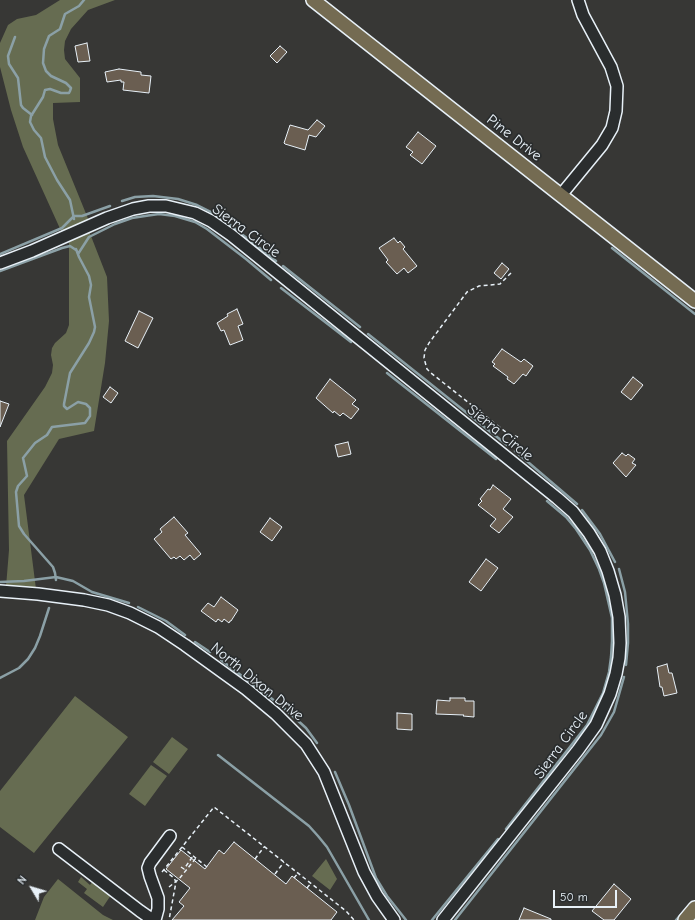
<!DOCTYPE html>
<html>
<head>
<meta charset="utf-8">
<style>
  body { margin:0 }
  #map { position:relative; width:695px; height:920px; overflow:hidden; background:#373735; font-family:"Comic Neue",sans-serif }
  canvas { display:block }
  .north { position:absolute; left:12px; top:868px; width:40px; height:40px; -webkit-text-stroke:3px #2a2d2e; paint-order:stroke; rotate:308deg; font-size:11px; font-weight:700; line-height:16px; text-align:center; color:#e8f1f8 }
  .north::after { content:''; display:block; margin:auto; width:14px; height:18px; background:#e8f1f8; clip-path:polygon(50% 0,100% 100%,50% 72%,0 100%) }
  .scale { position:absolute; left:553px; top:890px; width:64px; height:18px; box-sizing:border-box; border:2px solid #e8f1f8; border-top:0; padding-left:5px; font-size:12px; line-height:14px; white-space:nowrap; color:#e8f1f8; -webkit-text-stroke:3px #2a2d2e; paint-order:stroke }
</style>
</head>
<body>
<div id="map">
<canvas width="695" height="920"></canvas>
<div class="north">N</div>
<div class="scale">50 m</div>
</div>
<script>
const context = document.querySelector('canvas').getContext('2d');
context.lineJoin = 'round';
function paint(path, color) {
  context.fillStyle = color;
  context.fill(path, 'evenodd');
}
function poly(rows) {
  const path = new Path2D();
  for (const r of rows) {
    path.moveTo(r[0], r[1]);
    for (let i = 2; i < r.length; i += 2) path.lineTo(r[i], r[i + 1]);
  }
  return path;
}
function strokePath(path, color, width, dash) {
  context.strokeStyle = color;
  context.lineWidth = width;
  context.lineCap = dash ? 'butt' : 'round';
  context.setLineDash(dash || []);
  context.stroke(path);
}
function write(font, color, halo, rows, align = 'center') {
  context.font = font + ' "Comic Neue",sans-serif';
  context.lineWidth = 3.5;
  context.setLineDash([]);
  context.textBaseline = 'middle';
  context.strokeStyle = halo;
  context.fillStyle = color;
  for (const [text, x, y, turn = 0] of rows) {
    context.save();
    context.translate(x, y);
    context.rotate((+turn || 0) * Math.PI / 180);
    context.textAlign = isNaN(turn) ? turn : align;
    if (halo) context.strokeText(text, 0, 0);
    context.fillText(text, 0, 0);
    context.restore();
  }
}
const green = poly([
  [60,0,115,0,88,10,71,29,65,41,64,50,65,59,80,78,80,102,53,103,53,119,58,145,89,221,62,233,23,147,11,110,0,67,0,43,8,25,17,19,36,15],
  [89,231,107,277,109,321,105,363,94,431,59,439,24,495,36,589,6,587,9,550,7,441,45,387,52,373,53,365,51,355,52,348,55,343,66,333,69,325,69,241],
  [75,696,128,737,34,853,0,827,0,791],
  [172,737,188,749,169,774,153,762],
  [151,765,167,776,145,806,129,794],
  [326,859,337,879,330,890,312,876],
  [81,877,90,885,93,881,111,895,103,907,84,893,87,889,78,882],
  [58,879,103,915,113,920,35,920,44,897]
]);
const stream = poly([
  [15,37,8,56,9,64,18,78,21,105,23,108,32,115],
  [122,201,135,197,153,196,178,199,197,205,211,212,225,221,276,261],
  [74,219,70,200,57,180,45,157,41,138,34,130,30,122,31,116,43,97,45,90,50,89,61,93,69,93,70,91,71,88,66,83,51,76,46,71,43,63,44,49,49,36,60,29,65,14,79,6,84,0],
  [612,248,695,314],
  [0,254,62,228,74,216,82,216,110,206],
  [78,254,89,237,115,224,132,218,145,216,159,214,175,216,195,222,207,229,246,259,271,280],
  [283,266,360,327],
  [0,271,62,248,70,246,76,250],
  [281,288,351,342],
  [368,334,507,445],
  [387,373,496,459],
  [515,451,577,504],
  [582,510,600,534,615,562],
  [619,569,625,592,628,624,628,643,626,665],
  [56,580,55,573,53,567,24,534,19,526,16,492,18,486,27,476,23,458,35,443,47,435,52,427,85,423,90,416,90,408,86,404,78,402,67,409,64,406,64,404,70,373,89,343,94,332,95,327,89,297,91,285,89,276,79,257,76,249],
  [0,582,24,581,56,577,73,581,92,592,129,603],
  [138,607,166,621,185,635],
  [195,642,210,652],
  [221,660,284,708,306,728,317,743],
  [0,678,19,668,28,659,35,648,40,636,49,608],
  [218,755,309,826,318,836,327,847,369,920],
  [335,772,349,805,376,878,387,896,406,920],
  [506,829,587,725,603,693,609,672,611,657,612,641,612,618,604,583,599,569,590,550,576,529,566,517,547,501],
  [432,920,498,839],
  [455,920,601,735,614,712,624,677],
  [676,920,685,910]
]);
const building = poly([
  [87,43,90,61,78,62,75,46,87,43],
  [280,46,287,52,277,63,270,56,280,46],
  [119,69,141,72,141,75,151,76,149,93,123,90,124,82,121,82,121,80,107,82,105,72,119,69],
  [317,120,325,126,316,137,309,135,305,150,285,144,284,143,290,125,308,130,317,120],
  [418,132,436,146,422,164,410,155,413,152,406,147,418,132],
  [394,238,398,243,400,241,405,247,403,249,417,266,408,273,404,268,397,274,386,262,388,260,379,248,394,238],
  [502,263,509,269,501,279,494,273,502,263],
  [237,309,243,324,238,326,243,340,230,345,224,330,221,331,217,323,228,316,227,314,237,309],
  [139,311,153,318,138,348,125,341,139,311],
  [502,349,521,362,524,359,533,366,526,376,523,374,514,384,507,379,508,377,493,366,495,364,492,362,502,349],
  [633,377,643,385,631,400,621,392,633,377],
  [330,379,356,400,352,404,359,409,351,419,343,413,340,416,334,411,333,413,316,398,330,379],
  [110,387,118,393,111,403,103,397,110,387],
  [0,401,9,404,0,427,0,401],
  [348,442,351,454,338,457,335,445,348,442],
  [622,453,626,456,628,454,635,459,632,463,636,465,626,477,613,463,622,453],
  [493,485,511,499,503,509,513,517,499,533,490,526,496,519,478,505,482,501,480,499,488,489,490,490,493,485],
  [174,517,188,533,185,535,201,554,194,560,190,555,184,560,180,556,176,559,174,557,171,559,154,539,162,532,160,529,174,517],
  [270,518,282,527,272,541,260,532,270,518],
  [486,559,498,568,481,591,469,582,486,559],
  [221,597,238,610,231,621,230,621,229,623,224,619,222,622,218,619,216,622,201,611,208,603,214,607,221,597],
  [667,664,669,673,672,673,677,693,664,696,662,687,660,687,657,667,667,664],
  [450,698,465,698,465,701,474,701,474,717,463,716,464,715,436,714,437,700,450,701,450,698],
  [397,713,412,714,412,730,397,729,397,713],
  [234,842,286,884,292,876,337,912,331,920,172,920,184,906,179,902,190,888,166,869,181,850,205,869,219,850,224,854,234,842],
  [614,884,631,899,614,920,604,920,592,911,614,884],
  [524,908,551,919,551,920,519,920,524,908]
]);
const path = poly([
  [511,273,500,284,479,286,467,292,429,343,425,350,424,358,427,369,431,373,507,433,518,437],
  [255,859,264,847],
  [181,867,184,869,193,856],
  [207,867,182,847,214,807,346,911,354,920],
  [164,870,174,878,176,882,169,920],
  [162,872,182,847],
  [275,874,284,862],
  [294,878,298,873],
  [169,887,179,879,196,858],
  [307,888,311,883]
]);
const minor = poly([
  [561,195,602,145,612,128,616,111,617,86,611,67,583,15,578,0],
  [0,263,32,251,107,218,133,209,149,206,166,206,195,213,211,221,231,235,557,498,573,512,589,533,600,551,608,571,615,595,619,617,620,643,619,658,616,674,610,694,596,725,578,750,443,920],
  [0,591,38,594,84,600,108,605,130,613,158,627,185,645,246,689,276,714,306,744,324,772,364,872,377,896,394,920],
  [59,849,140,911,153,920],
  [155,920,158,909,158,898,150,876,148,868,150,863,170,836]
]);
const major = poly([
  [313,0,695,301],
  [685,920,695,908]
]);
const streetNames = [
  ["Pine Drive",514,138,38],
  ["Sierra Circle",246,231,36],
  ["Sierra Circle",500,433,39],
  ["North Dixon Drive",257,682,39],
  ["Sierra Circle",561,745,-54]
];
paint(green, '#666c51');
strokePath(stream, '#8ba0a6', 2.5);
paint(building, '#6a5e51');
strokePath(building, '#e8f1f8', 1);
strokePath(minor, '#e8f1f8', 14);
strokePath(major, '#e8f1f8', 16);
strokePath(path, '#e8f1f8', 1.5, [4, 3]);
strokePath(minor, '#2a2d2e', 11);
strokePath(major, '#746b52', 13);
write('15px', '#e8f1f8', '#2a2d2e', streetNames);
</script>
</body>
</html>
